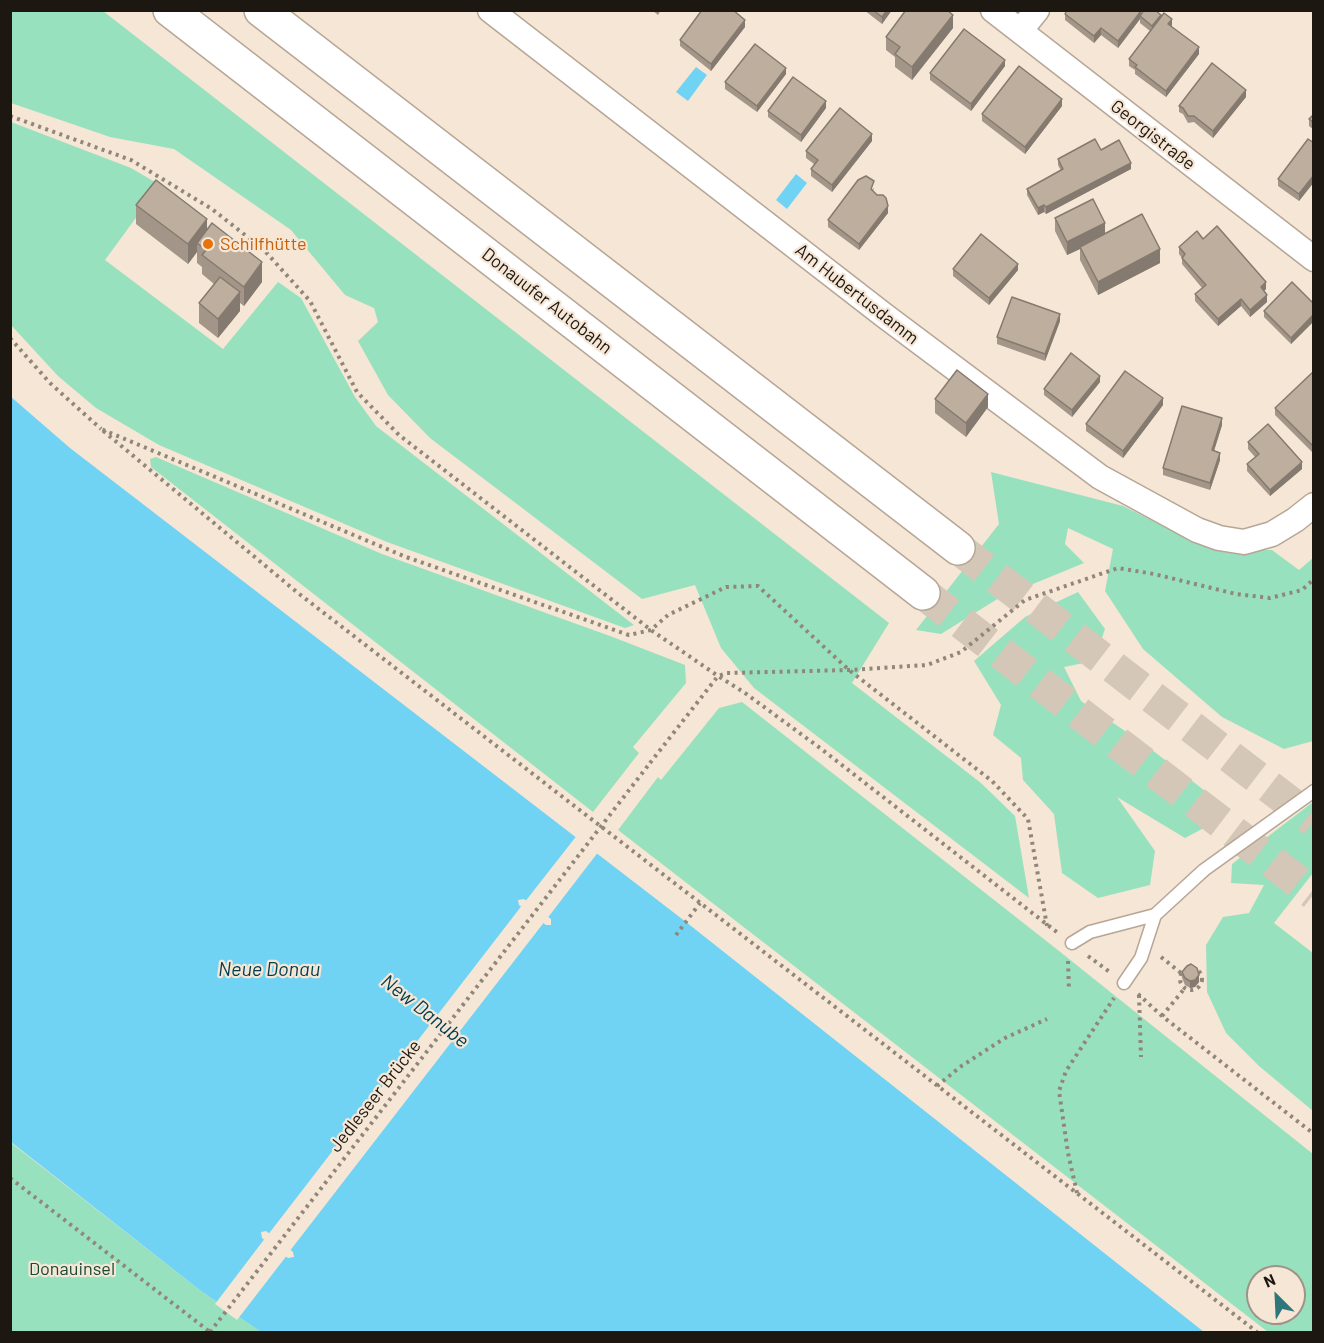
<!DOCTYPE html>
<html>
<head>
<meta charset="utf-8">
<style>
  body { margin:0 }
  #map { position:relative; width:1324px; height:1343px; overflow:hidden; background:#f6e6d5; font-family:Barlow,sans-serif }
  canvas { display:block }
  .frame { position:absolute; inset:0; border:12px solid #1c1711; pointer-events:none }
  .north { position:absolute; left:1246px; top:1265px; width:60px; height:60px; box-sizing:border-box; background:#f6e6d5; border:2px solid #9f9387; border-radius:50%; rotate:336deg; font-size:16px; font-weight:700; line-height:24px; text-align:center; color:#1c1711 }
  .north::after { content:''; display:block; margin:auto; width:21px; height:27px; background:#2d7679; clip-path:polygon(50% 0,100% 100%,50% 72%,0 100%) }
</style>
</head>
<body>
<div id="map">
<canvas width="1324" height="1343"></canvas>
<div class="frame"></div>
<div class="north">N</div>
</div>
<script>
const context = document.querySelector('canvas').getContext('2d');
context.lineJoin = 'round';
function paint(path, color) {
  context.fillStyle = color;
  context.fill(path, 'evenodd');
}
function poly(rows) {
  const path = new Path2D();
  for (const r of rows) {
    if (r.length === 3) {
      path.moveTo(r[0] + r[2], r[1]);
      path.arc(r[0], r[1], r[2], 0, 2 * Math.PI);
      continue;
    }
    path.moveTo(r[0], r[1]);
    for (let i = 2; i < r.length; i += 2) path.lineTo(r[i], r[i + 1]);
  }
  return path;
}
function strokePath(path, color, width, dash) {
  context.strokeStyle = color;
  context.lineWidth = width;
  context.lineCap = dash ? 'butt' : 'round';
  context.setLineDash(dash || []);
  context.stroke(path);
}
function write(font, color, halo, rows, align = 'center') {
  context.font = font + ' Barlow,sans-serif';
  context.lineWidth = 4.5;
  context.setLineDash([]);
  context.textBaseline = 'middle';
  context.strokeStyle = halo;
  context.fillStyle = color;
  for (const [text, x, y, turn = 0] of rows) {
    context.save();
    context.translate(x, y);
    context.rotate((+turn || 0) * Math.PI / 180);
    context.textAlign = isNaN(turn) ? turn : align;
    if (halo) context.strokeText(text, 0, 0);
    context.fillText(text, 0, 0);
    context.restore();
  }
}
const green = poly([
  [11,10,103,11,889,623,852,683,981,783,1015,816,1029,898,754,688,721,648,695,585,642,599,430,438,388,395,358,341,378,322,374,308,345,295,291,230,174,149,110,137,11,103],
  [11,122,131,168,160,185,105,260,223,349,278,282,301,298,355,397,376,426,634,625,625,628,387,542,159,445,96,408,58,376,11,325],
  [156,457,382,554,610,636,685,665,686,683,633,747,639,753,593,812,151,467,150,459],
  [991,472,1123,506,1210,549,1272,550,1299,570,1313,558,1313,741,1284,749,1222,717,1143,649,1105,591,1113,549,1068,528,1065,544,1084,563,999,598,941,634,916,630,999,524],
  [1078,592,1105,629,1094,661,1064,667,1081,701,1147,746,1209,794,1202,829,1185,838,1117,797,1155,851,1150,885,1098,898,1062,873,1054,814,1023,780,1021,758,993,735,1001,705,974,661,1025,617],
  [742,702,1054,947,1313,1154,1313,1332,1268,1332,618,830,658,777,661,780,719,708],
  [1258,1277,1294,1277,1294,1313,1258,1313],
  [1313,802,1313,873,1274,923,1313,953,1313,1111,1259,1066,1226,1033,1207,992,1206,945,1223,917,1249,913,1264,885,1231,883,1232,864],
  [10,1142,201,1291,261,1332,11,1332]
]);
const water = poly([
  [696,67,707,75,688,101,676,92],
  [796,174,807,183,787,209,776,200],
  [10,396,70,448,686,922,1204,1332,261,1332,201,1291,11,1142],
  [524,899,551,919,551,925,546,925,519,905,518,900],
  [266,1231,293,1252,294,1257,288,1258,262,1238,261,1232]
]);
const pier = poly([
  [578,834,599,851,546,920,524,903],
  [523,904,545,921,289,1252,267,1236],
  [266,1237,288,1254,237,1320,215,1304]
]);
const motorwayTunnel = poly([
  [958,548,1314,821],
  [923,593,1314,894]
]);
const path = poly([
  [10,116,131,160,212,209,264,250,310,301,357,392,399,435,651,630,718,676,745,693,820,748,1058,933],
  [10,338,50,383,101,429],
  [650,763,718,676,727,673,849,670,927,665,961,652,1025,600,1118,568,1154,574,1236,594,1270,598,1302,590,1314,579],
  [1047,926,1028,819,992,781,849,670,758,586,726,587,668,615,651,630,629,635,406,557,101,429,298,593,1257,1332],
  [676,935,700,903],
  [1088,956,1111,973],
  [1161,957,1181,973],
  [1068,961,1069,991],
  [1191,979,11],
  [1138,994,1162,1016,1314,1134],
  [1139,995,1141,1057],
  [1162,1016,1185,988],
  [937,1086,960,1067,1005,1038,1047,1019],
  [10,1178,210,1332],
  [1077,1193,1068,1153,1059,1091,1066,1071,1114,998]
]);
const service = poly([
  [1072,943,1090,932,1155,915],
  [1124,983,1141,958,1155,915,1204,870,1314,791]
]);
const minor = poly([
  [490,10,885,316,1100,477,1197,530,1219,538,1244,542,1272,534,1295,520,1314,505],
  [993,10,1314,259],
  [1020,31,1037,10]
]);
const motorway = poly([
  [170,10,923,593],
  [261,10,958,548]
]);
const pathBridge = poly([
  [210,1332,650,763]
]);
const wall = poly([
  [652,10,661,10,658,15],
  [864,10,892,10,882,24],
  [1065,14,1141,14,1161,18,1172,25,1171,26,1199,54,1166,97,1135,74,1135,70,1129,66,1129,59,1150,31,1140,23,1140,19,1118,48,1101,35,1094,43,1065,20],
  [745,27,711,71,680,46,680,40],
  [953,28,912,80,895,67,895,57,886,50,886,37],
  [1005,66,971,111,930,80,930,73],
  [786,74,757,112,725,89,725,82],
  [1246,97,1213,138,1194,122,1188,123,1183,114,1179,112,1179,106],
  [1062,106,1025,154,982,121,982,114],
  [826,108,801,142,768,117,768,111],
  [1314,114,1314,130,1309,126,1309,119],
  [872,141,832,192,811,176,811,169,814,164,806,158,806,151],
  [1314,143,1314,182,1299,201,1278,186,1278,179],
  [1101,150,1131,169,1046,214,1044,212,1038,215,1027,195,1027,189,1061,171,1058,165,1058,159],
  [874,188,873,191,888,213,859,250,828,227,828,220],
  [136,205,207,230,262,282,244,306,240,303,240,311,218,338,199,323,199,303,214,284,202,274,202,267,197,263,197,252,188,264,136,224],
  [1055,218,1105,233,1160,263,1098,295,1080,260,1080,249,1067,255,1055,231],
  [1203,239,1266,289,1264,291,1267,302,1250,317,1241,306,1218,326,1195,301,1195,294,1202,288,1182,264,1182,258,1179,254,1179,247],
  [953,269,1018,270,989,305,953,276],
  [1314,304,1314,321,1291,344,1264,317,1264,311],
  [1060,321,1045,361,997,344,997,337],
  [1314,371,1314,454,1275,415,1275,408],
  [1100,382,1072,417,1044,395,1044,389],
  [935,399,988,407,966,437,935,413],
  [1163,405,1123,458,1086,431,1086,424],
  [1222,425,1214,451,1220,460,1210,490,1163,475,1163,468],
  [1248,442,1302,469,1270,496,1247,471,1247,464,1255,457,1248,449],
  [1182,972,1199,982,1195,987,1190,988,1185,985,1182,978]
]);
const shadedWall = poly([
  [887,10,892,10,882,24,882,17],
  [1141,11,1141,17,1140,16,1140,19,1118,48,1118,41],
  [953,15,953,28,912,80,912,67],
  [1161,15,1161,22,1152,32,1152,26],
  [1172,19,1172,25,1168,31,1168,24],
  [745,20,745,27,711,71,711,64],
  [1101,28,1101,35,1094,43,1094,36],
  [1199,47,1199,54,1166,97,1166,91],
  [1005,60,1005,66,971,111,971,104],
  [786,68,786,74,757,112,757,106],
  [1246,90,1246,97,1213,138,1213,131],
  [1062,99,1062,106,1025,154,1025,147],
  [826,101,826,108,801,142,801,135],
  [872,134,872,141,832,192,832,185],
  [1131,163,1131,169,1046,214,1046,207],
  [1314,175,1314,182,1299,201,1299,194],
  [1044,205,1044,212,1038,215,1038,208],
  [888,206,888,213,859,250,859,244],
  [207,219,207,239,197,243,197,252,188,264,188,244],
  [1105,223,1105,236,1080,247,1080,249,1067,255,1067,242],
  [1160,249,1160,263,1098,295,1098,282],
  [262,262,262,282,244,306,244,287],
  [1018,264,1018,270,989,305,989,298],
  [1266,282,1266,289,1261,294,1261,287],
  [240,292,240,311,218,338,218,319],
  [1267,295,1267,302,1250,317,1250,310],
  [1241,299,1241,306,1218,326,1218,319],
  [1060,314,1060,321,1045,361,1045,354],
  [1314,314,1314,321,1291,344,1291,338],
  [1100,376,1100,382,1072,417,1072,410],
  [988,394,988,407,966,437,966,423],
  [1163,398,1163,405,1123,458,1123,451],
  [1222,418,1222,425,1212,457,1212,450],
  [1220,453,1220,460,1210,490,1210,483],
  [1302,462,1302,469,1270,496,1270,490],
  [1199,975,1199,982,1195,987,1190,988,1190,981]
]);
const building = poly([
  [702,10,733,10,745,20,711,64,680,40,702,10],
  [873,10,887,10,882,17,873,10],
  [906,10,947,10,953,15,912,67,895,54,900,47,886,37,906,10],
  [1067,10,1141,10,1141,11,1118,41,1101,28,1094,36,1065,14,1067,10],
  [1144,10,1155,10,1161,15,1152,26,1140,16,1144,10],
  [1164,13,1172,19,1168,24,1199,47,1166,91,1135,67,1137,65,1129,59,1164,13],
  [964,29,1005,60,971,104,930,73,964,29],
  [755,44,786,68,757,106,725,82,755,44],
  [1212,63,1246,90,1213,131,1194,116,1188,116,1183,108,1179,106,1212,63],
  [1019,66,1062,99,1025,147,982,114,1019,66],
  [793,77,826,101,801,135,768,111,793,77],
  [840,108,872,134,832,185,811,169,818,160,806,151,840,108],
  [1314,114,1314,123,1309,119,1314,114],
  [1095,139,1101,150,1119,140,1131,163,1046,207,1044,205,1038,208,1027,189,1063,169,1058,159,1095,139],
  [1308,139,1314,143,1314,175,1299,194,1278,179,1308,139],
  [866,176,874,181,871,189,877,195,883,195,886,198,888,206,859,244,828,220,858,180,866,176],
  [156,180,207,219,188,244,136,205,156,180],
  [1093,199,1105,223,1067,242,1055,218,1093,199],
  [1142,214,1160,249,1098,282,1080,247,1142,214],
  [212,223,262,262,244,287,202,255,206,250,197,243,212,223],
  [1217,226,1266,282,1261,287,1267,295,1250,310,1241,299,1218,319,1195,294,1206,285,1182,258,1185,254,1179,247,1197,231,1203,239,1217,226],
  [981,234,1018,264,989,298,953,269,981,234],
  [220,277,240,292,218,319,199,303,220,277],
  [1292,282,1314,304,1314,314,1291,338,1264,311,1292,282],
  [1012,297,1060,314,1045,354,997,337,1012,297],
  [1071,353,1100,376,1072,410,1044,389,1071,353],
  [957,370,988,394,966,423,935,399,957,370],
  [1125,371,1163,398,1123,451,1086,424,1125,371],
  [1314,371,1314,447,1275,408,1314,371],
  [1182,406,1222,418,1212,450,1220,453,1210,483,1163,468,1182,406],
  [1268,424,1302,462,1270,490,1247,464,1259,454,1248,442,1268,424],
  [1191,964,1197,968,1199,975,1195,980,1190,981,1185,978,1182,972,1187,966,1191,964]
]);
const markers = [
  [208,244,6,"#e8710a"]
];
const streetNames = [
  ["Georgistraße",1153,135,38],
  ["Am Hubertusdamm",857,294,38],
  ["Donauufer Autobahn",547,301,38],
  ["Jedleseer Brücke",375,1096,-52]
];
const foodNames = [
  ["Schilfhütte",220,244]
];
const parkNames = [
  ["Donauinsel",72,1269]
];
const waterNames = [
  ["Neue Donau",269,969],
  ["New Danube",425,1011,38]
];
paint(green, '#98e1be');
paint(water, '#71d3f4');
paint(pier, '#f6e6d5');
strokePath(motorwayTunnel, '#d5c7b8', 33, [33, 16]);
strokePath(service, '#b6a696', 15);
strokePath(minor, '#b6a696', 27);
strokePath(motorway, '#b6a696', 36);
strokePath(path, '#91867a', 4, [3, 4.5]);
strokePath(service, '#fff', 12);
strokePath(minor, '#fff', 24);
strokePath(motorway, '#fff', 33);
strokePath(pathBridge, '#91867a', 4, [3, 4.5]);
paint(wall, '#a39688');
paint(shadedWall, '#857a6f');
paint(building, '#beae9e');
strokePath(building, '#857a6f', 1.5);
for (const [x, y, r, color] of markers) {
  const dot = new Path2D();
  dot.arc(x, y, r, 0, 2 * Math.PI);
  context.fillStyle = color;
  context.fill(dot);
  strokePath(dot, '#f6e6d5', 2);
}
write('18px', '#1c1711', '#f6e6d5', streetNames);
write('18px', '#c56008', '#f6e6d5', foodNames, 'left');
write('18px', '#164733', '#f6e6d5', parkNames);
write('italic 20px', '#003d4e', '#f6e6d5', waterNames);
</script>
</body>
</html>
